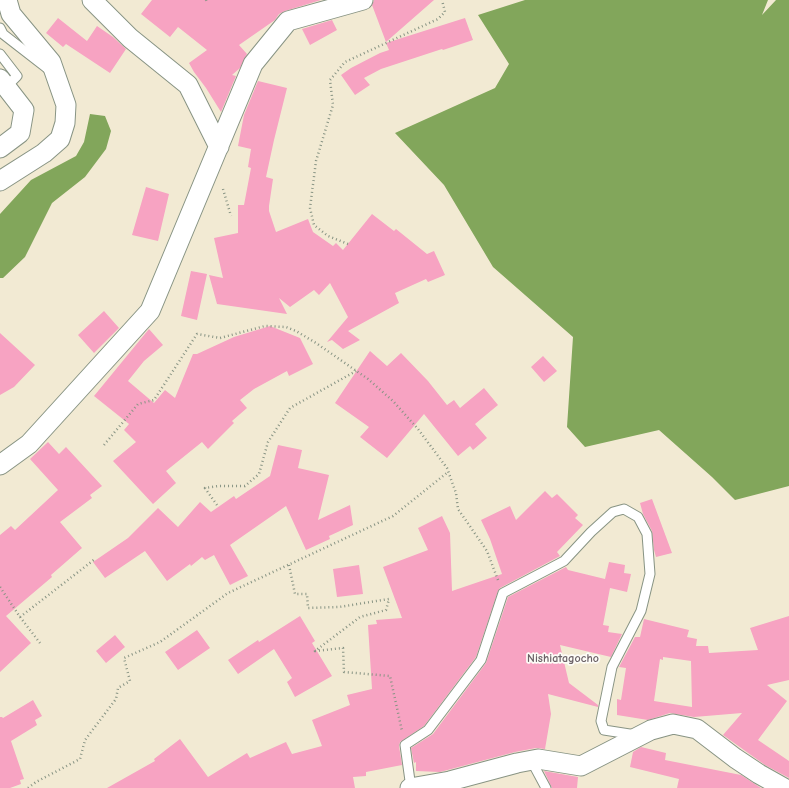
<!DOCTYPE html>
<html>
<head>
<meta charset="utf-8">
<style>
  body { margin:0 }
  canvas { display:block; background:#f2ead3 }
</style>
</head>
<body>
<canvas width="789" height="788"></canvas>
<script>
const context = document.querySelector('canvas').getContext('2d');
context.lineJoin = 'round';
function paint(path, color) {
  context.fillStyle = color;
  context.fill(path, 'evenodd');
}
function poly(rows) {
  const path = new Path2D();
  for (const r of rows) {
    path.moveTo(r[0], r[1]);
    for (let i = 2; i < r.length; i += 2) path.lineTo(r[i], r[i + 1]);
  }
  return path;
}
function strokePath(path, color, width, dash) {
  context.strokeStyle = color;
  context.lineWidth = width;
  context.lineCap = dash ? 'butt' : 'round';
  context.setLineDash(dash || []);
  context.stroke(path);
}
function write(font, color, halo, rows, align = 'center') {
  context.font = font + ' "Comic Neue",sans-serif';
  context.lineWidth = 3.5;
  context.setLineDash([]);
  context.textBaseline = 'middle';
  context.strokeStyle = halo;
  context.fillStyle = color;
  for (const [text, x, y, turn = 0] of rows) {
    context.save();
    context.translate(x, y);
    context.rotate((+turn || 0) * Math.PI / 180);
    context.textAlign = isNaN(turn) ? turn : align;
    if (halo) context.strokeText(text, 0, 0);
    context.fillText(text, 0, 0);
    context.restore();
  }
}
const forest = poly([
  [525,0,768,0,762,15,776,0,789,0,789,486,735,500,712,477,659,430,585,447,567,427,573,337,493,267,444,185,395,133,495,88,509,64,478,15],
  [90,114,105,116,111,131,106,149,85,177,52,203,25,257,3,278,0,278,0,214,31,180,76,156,84,142]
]);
const building = poly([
  [152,0,321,0,285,11,279,14,275,20,239,45,247,54,240,68,232,75,236,76,221,112,206,88,194,72,189,63,207,50,178,27,170,37,141,14],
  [374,0,434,0,386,42,372,5],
  [58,18,87,41,97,26,113,37,126,49,110,73,66,44,63,47,46,33],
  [465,18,473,40,443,50,442,49,381,69,364,78,370,85,355,95,341,75,351,68,380,53,389,50,386,43],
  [332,20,337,30,310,45,302,29],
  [258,81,287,88,274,140,266,177,273,179,269,206,269,211,276,232,308,219,313,232,333,246,336,243,343,250,372,214,394,231,396,229,427,254,434,251,445,275,428,282,426,279,395,293,399,303,348,331,360,340,343,349,332,340,327,342,348,317,330,283,319,295,314,290,290,307,279,298,287,314,217,304,209,275,223,278,214,238,238,233,238,205,244,205,251,168,248,167,251,149,238,146,244,115],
  [146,187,169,194,158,241,132,235],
  [191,271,207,274,197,320,181,316],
  [104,311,119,328,94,353,78,335],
  [270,326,300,338,313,364,289,376,287,371,254,389,240,400,247,408,232,421,234,423,208,449,202,442,166,471,176,483,153,504,113,461,136,442,124,430,129,424,94,396,149,329,163,345,144,361,128,381,154,403,165,390,175,398,193,354,197,354,234,337],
  [0,333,35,365,14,387,0,395],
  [370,351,387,366,401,353,428,381,447,405,454,400,460,408,484,388,498,405,475,424,487,438,473,450,470,446,458,456,424,414,387,458,360,437,369,427,335,403],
  [543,356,557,371,544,382,531,367],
  [48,442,59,454,66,447,102,486,90,495,92,498,60,522,82,548,51,575,52,577,6,616,31,643,0,672,0,535,11,526,15,530,58,490,30,459],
  [278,445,302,450,298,468,329,475,318,520,350,505,353,525,329,536,330,539,306,550,286,506,230,545,248,576,230,585,214,555,205,560,202,557,191,566,190,564,167,581,145,551,105,578,93,562,128,538,158,508,178,527,200,502,211,512,234,496,236,499,270,476],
  [545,491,552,498,557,494,578,515,575,518,583,525,557,552,560,556,500,588,498,591,476,657,424,726,400,742,399,746,402,765,366,772,366,776,353,777,355,788,107,788,155,761,154,759,180,739,208,777,247,753,250,758,286,742,292,754,322,746,312,720,350,705,347,695,372,689,368,625,377,624,376,620,402,618,383,567,428,550,418,528,442,516,450,533,452,591,502,574,490,539,481,520,510,506,516,520],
  [652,499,672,553,656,557,654,550,652,531,643,514,640,503],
  [609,562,625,565,624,573,631,574,627,592,610,588,603,625,609,626,608,632,622,634,611,657,560,645,569,683,598,705,598,707,548,694,551,714,545,749,536,748,515,752,440,772,416,771,416,762,414,763,411,748,433,734,486,663,508,597,566,567,568,570,605,579],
  [359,565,363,594,337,597,333,569],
  [300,616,315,641,312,643,332,676,295,697,287,682,292,678,274,649,238,674,228,660,258,640,259,642],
  [789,616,789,680,767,685,787,701,758,740,789,761,789,778,765,765,723,735,742,713,694,717,670,713,648,720,617,715,617,699,621,700,626,668,619,667,635,637,640,637,644,619,689,630,687,637,697,639,696,646,708,646,709,653,758,650,750,628],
  [663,657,691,661,692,707,654,701,660,659,663,660],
  [197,630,210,648,178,670,165,652],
  [115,635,125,647,106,663,96,651],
  [33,700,42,716,35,720,37,725,11,741,24,779,20,780,21,784,10,788,0,788,0,717,2,717,3,718],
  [641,747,666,753,665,760,741,775,761,788,677,788,679,779,630,767,633,752],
  [544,771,578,777,577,788,552,788]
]);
const path = poly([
  [206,0,207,3],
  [223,189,231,216],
  [348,244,328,236,314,225,310,208,316,161,333,105,330,80,345,62,438,19,445,12,442,0],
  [104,445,138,404,154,400,197,334,220,338,265,326,286,327,296,331,316,343,368,379,393,401,418,429,447,468,456,493,458,509,487,551,498,580],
  [217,505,205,488,218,486,245,486,259,474,268,442,290,408,356,371],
  [289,565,295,594,307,594,308,608,339,607,389,599,386,610,360,617,315,651,343,648,344,672,390,676,402,731],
  [0,587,20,617,40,643],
  [20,617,95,559],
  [28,788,36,782,80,759,85,740,116,699,118,688,130,681,124,658,160,642,228,593,393,516,448,472]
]);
const service = poly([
  [0,28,3,34,48,69],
  [0,54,17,76,6,87],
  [531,760,546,788],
  [411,788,405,745,428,730,481,660,503,593,564,561,591,532,613,512,624,509,638,517,647,534,650,574,641,611,612,667,601,721,604,730,636,735]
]);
const minor = poly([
  [92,0,130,38,188,85,219,147],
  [0,79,24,110,20,133,0,148],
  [0,181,44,153,60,139,65,123,66,105,51,62,11,14,7,0],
  [0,465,29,444,150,311,253,64,288,21,363,0],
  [410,788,450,781,517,763,538,759,581,766,651,730,673,724,697,729,735,758,759,774,784,788]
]);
const neighbourhoodNames = [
  ["Nishiatagocho",563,659]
];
paint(forest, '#82a65b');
paint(building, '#f7a3c2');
strokePath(service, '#889484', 11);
strokePath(minor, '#889484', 21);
strokePath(path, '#889484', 2.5, [1, 3]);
strokePath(service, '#fff', 9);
strokePath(minor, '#fff', 19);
write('bold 12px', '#6b6166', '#fdfcf7', neighbourhoodNames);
</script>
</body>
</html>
